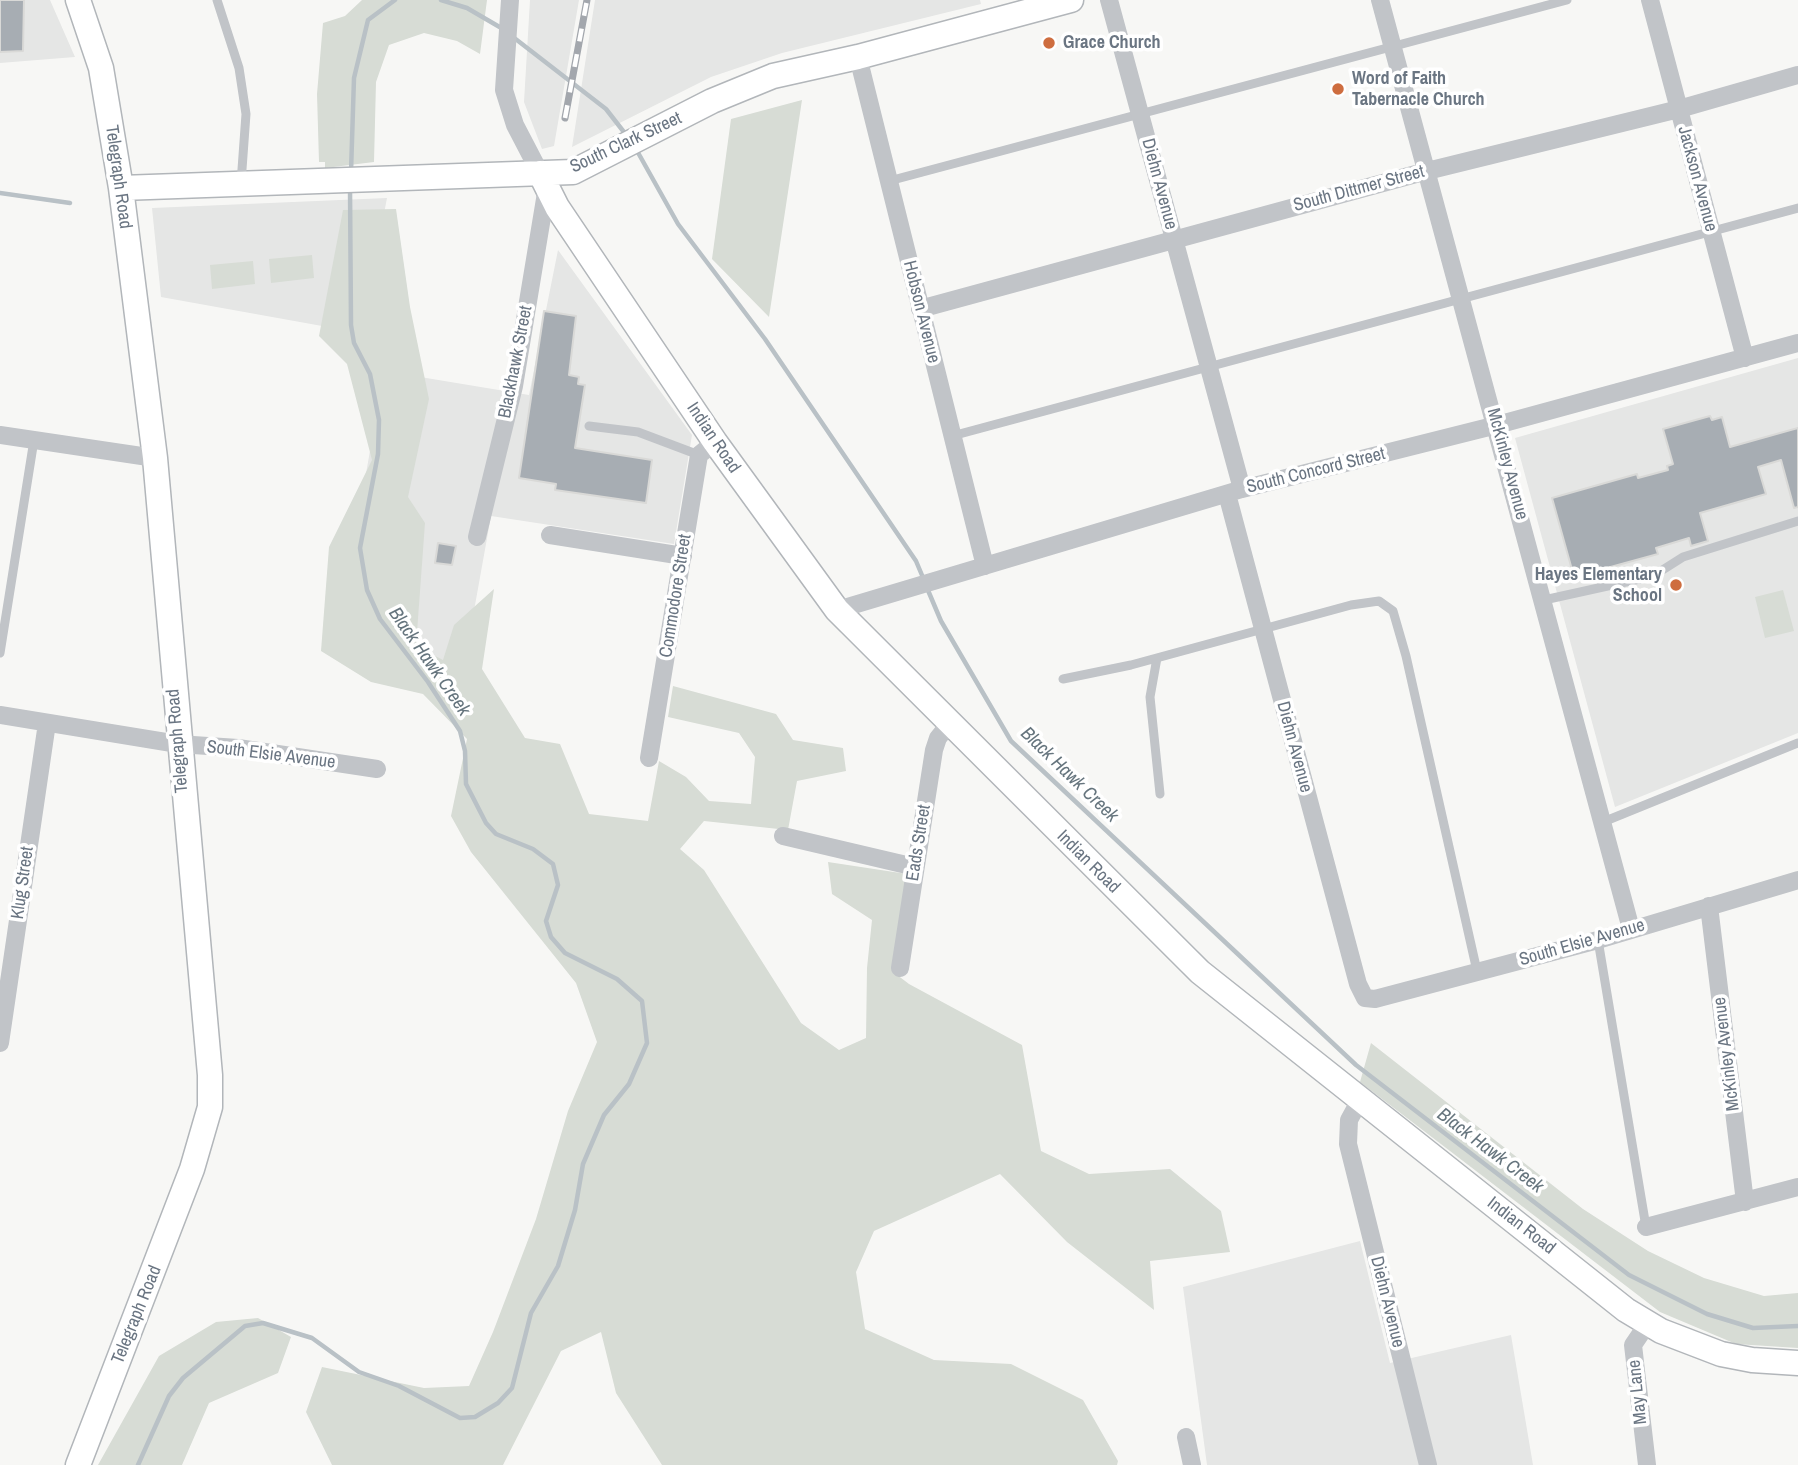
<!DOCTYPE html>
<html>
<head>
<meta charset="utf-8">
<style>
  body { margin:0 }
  canvas { display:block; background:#f7f7f5 }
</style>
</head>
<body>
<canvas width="1798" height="1465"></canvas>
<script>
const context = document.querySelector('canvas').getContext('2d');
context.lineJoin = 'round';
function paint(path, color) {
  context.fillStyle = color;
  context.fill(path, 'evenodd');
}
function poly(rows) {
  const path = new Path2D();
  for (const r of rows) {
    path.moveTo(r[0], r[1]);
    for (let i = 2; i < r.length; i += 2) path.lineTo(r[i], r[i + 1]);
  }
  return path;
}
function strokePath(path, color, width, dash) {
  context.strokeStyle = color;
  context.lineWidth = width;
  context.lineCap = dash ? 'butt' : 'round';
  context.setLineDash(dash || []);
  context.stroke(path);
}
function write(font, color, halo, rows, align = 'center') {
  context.font = font + ' "Archivo Narrow",sans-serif';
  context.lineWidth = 7;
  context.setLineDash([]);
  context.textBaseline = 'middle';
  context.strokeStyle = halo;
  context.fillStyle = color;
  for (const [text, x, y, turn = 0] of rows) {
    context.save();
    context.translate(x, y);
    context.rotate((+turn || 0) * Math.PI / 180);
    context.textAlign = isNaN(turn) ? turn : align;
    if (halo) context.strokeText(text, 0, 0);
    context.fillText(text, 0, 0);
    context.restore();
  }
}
const built = poly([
  [0,0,50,0,75,57,0,63],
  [530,0,579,0,554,146,542,149,524,102],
  [595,0,980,0,981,4,782,53,711,77,572,147],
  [387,198,361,333,161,297,152,208],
  [558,250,692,435,674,544,491,516,463,672,335,650,384,371,529,395],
  [1798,358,1798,733,1615,807,1515,438],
  [1360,1241,1390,1363,1511,1335,1533,1465,1207,1465,1183,1287]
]);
const green = poly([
  [362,0,487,0,480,54,457,41,424,33,389,45,376,82,374,162,325,168,325,162,319,162,317,94,323,23,345,16],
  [802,100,769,317,712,259,731,119],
  [396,209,410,307,429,399,408,497,425,523,416,646,443,660,454,625,494,589,482,669,525,738,560,744,589,814,648,821,659,761,686,777,709,801,751,804,755,757,739,733,668,717,673,686,776,714,793,740,843,748,846,771,797,781,788,830,704,821,680,849,704,870,801,1023,839,1050,866,1038,867,968,872,920,832,894,828,862,907,874,892,971,909,984,1022,1045,1041,1151,1089,1174,1170,1169,1221,1211,1230,1252,1150,1261,1154,1310,1067,1242,1000,1174,874,1231,856,1272,865,1329,934,1360,1011,1364,1083,1400,1118,1461,1117,1465,662,1465,616,1393,601,1332,561,1351,503,1465,332,1465,306,1412,322,1367,424,1388,469,1386,493,1332,536,1219,568,1111,597,1042,576,983,471,852,451,816,467,739,423,694,371,682,321,651,329,547,372,460,347,364,319,336,343,210],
  [312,255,314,278,271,283,269,259],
  [253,261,255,284,212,289,210,265],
  [1783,590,1794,631,1765,638,1755,597],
  [1371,1043,1583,1209,1648,1251,1704,1278,1764,1296,1798,1293,1798,1348,1736,1344,1660,1312,1360,1082],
  [258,1318,291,1337,278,1373,209,1403,182,1465,98,1465,159,1356,216,1322]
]);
const stream = poly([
  [441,0,467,8,503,29],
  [513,37,606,109,627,136],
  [636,149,678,224,765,339,916,561,924,580],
  [351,172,354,78,368,20,395,0],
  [0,193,70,203],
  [927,588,941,621,1011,741,1356,1065,1629,1275,1707,1314,1753,1328,1798,1326],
  [138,1465,169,1396,183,1378,245,1326,263,1323,312,1338,359,1372,399,1386,460,1418,475,1417,498,1403,512,1388,531,1313,558,1266,575,1210,583,1164,604,1115,629,1084,647,1043,642,1001,617,979,565,953,551,937,546,921,558,885,553,864,533,849,496,834,486,823,466,784,465,751,460,731,428,682,380,619,367,590,360,548,378,454,379,420,370,374,354,343,351,325,350,188]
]);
const building = poly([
  [0,0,24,0,23,51,0,52,0,0],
  [544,311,576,316,569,375,579,377,578,384,585,385,575,448,652,460,646,503,555,490,556,484,519,478,544,311],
  [1710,416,1712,420,1722,417,1730,447,1798,428,1798,507,1794,508,1781,460,1758,467,1766,494,1700,513,1708,541,1691,546,1689,538,1656,548,1658,554,1574,577,1552,498,1637,474,1638,478,1668,470,1667,466,1673,464,1663,429,1710,416],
  [438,543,456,546,452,565,435,563,438,543]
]);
const lane = poly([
  [217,0,239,68,246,114,241,183],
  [889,181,1567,0],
  [589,426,638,432,699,455],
  [952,436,1798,208],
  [1544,600,1653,576,1683,557,1798,521],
  [0,653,34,440],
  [1157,658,1150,697,1160,794],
  [1063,679,1131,665,1351,605,1379,601,1393,611,1406,656,1477,971],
  [1603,822,1798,743],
  [1598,940,1646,1227]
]);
const street = poly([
  [510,0,504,90,515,125,540,173],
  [1109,0,1242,489],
  [1380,0,1631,929],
  [1650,0,1745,358],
  [858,57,985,566],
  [920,309,1427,171,1679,109,1798,75],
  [0,435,155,458],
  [1227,494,1358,984,1365,998,1375,999,1598,940,1798,880],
  [550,535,683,556],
  [477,537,514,386,547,187],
  [837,610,1242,489,1497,425,1798,343],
  [0,715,178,744,238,748,377,769],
  [649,758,699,455,715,442],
  [783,836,915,867],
  [1709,906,1745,1202],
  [900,968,934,750,938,738,950,723],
  [0,1043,47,723],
  [1360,1100,1349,1120,1348,1144,1428,1465],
  [1646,1227,1798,1187],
  [1186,1437,1192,1465],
  [1647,1465,1633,1345,1648,1323]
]);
const secondary = poly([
  [78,0,101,68,121,188,155,458,210,1075,210,1107,192,1169,78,1465],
  [540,173,557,207,715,442,837,610,1200,972,1626,1310,1661,1331,1721,1354,1752,1360,1798,1363],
  [121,188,573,172,712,101,773,76,858,57,1071,0]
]);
const rail = poly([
  [565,118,587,0]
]);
const markers = [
  [1049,43,7,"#ce6d3f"],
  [1338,89,7,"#ce6d3f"],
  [1676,585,7,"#ce6d3f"]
];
const poiNames = [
  ["Grace Church",1063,43],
  ["Word of Faith",1352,79],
  ["Tabernacle Church",1352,100],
  ["Hayes Elementary",1662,575,"right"],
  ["School",1662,596,"right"]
];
const streetNames = [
  ["South Clark Street",626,143,-25],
  ["Telegraph Road",118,177,82],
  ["Jackson Avenue",1697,179,75],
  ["Diehn Avenue",1159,184,75],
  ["South Dittmer Street",1359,189,-15],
  ["Hobson Avenue",921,312,76],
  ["Blackhawk Street",516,362,-79],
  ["Indian Road",713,438,56],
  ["McKinley Avenue",1507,464,75],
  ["South Concord Street",1316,471,-14],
  ["Commodore Street",676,596,-81],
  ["Telegraph Road",178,741,-95],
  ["Diehn Avenue",1294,747,75],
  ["South Elsie Avenue",271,755,7],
  ["Eads Street",919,843,-81],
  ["Indian Road",1088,862,45],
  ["Klug Street",23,883,-82],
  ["South Elsie Avenue",1582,943,-16],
  ["McKinley Avenue",1727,1054,-97],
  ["Indian Road",1521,1226,38],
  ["Diehn Avenue",1387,1302,76],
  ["Telegraph Road",137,1315,-68],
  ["May Lane",1638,1392,-96]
];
const waterNames = [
  ["Black Hawk Creek",429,662,55],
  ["Black Hawk Creek",1069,775,44],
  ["Black Hawk Creek",1490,1151,37]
];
paint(built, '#e5e6e5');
paint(green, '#d7dcd5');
strokePath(stream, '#b9c1c6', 4.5);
paint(building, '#a7adb3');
strokePath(building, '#d9d9d7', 2);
strokePath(secondary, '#b2b6ba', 27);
strokePath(lane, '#c1c4c8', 9);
strokePath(street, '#c1c4c8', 18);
strokePath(secondary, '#fff', 24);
strokePath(rail, '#a3a7ad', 7);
strokePath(rail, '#fff', 4.5, [13]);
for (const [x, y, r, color] of markers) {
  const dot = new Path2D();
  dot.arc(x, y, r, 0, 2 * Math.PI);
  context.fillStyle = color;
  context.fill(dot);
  strokePath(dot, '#fff', 2.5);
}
write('bold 18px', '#6a7582', '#fff', poiNames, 'left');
write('18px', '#6a7582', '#fff', streetNames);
write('italic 19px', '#66757e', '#fff', waterNames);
</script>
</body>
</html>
